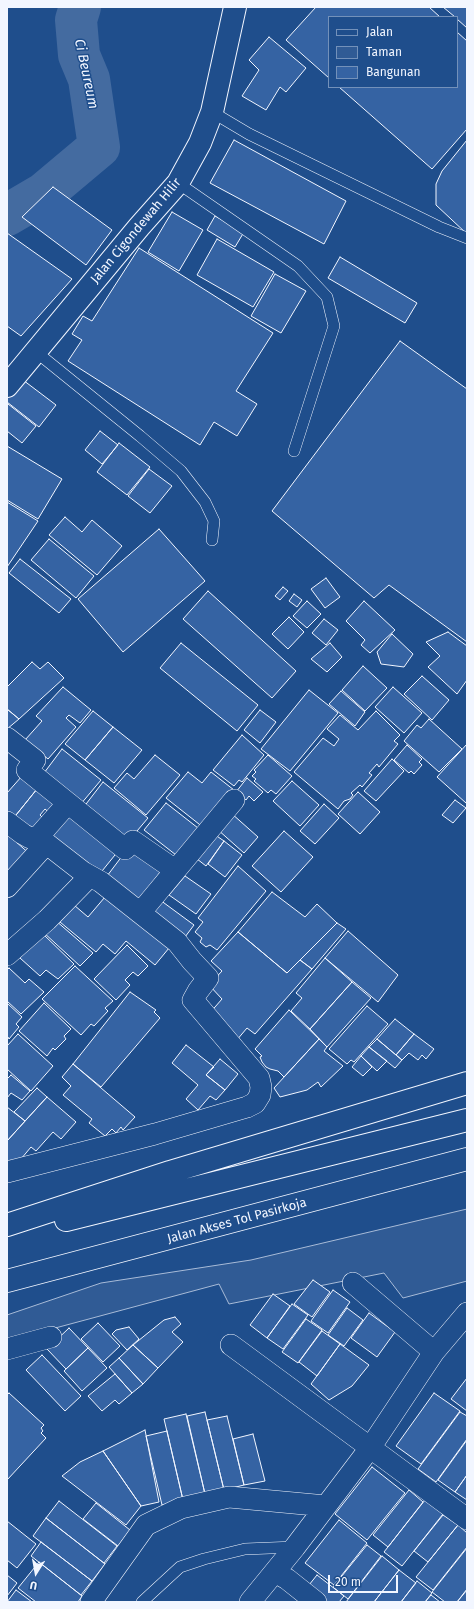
<!DOCTYPE html>
<html>
<head>
<meta charset="utf-8">
<style>
  body { margin:0 }
  #map { position:relative; width:474px; height:1609px; overflow:hidden; background:#1f4e8c; font-family:"Fira Sans",sans-serif }
  canvas { display:block }
  .frame { position:absolute; inset:0; border:8px solid #f2f6ff; pointer-events:none }
  .legend { position:absolute; left:328px; top:16px; width:130px; height:72px; box-sizing:border-box; background:#1f4e8c; border:1px solid #7391ba; margin:0; padding:5px 7px; list-style:none; font-size:12px; color:#f2f6ff }
  .legend li { display:flex; align-items:center; gap:8px; height:20px }
  .legend b { width:20px; border:1px solid #7391ba }
  .north { position:absolute; left:16px; top:1553px; width:40px; height:40px; -webkit-text-stroke:3px #1f4e8c; paint-order:stroke; rotate:191deg; font-size:11px; font-weight:700; line-height:16px; text-align:center; color:#f2f6ff }
  .north::after { content:''; display:block; margin:auto; width:14px; height:18px; background:#f2f6ff; clip-path:polygon(50% 0,100% 100%,50% 72%,0 100%) }
  .scale { position:absolute; left:328px; top:1575px; width:70px; height:18px; box-sizing:border-box; border:2px solid #f2f6ff; border-top:0; padding-left:5px; font-size:12px; line-height:14px; white-space:nowrap; color:#f2f6ff; -webkit-text-stroke:3px #1f4e8c; paint-order:stroke }
</style>
</head>
<body>
<div id="map">
<canvas width="474" height="1609"></canvas>
<div class="frame"></div>
<ul class="legend">
<li><b style="height:5px;background:#1f4e8c"></b>Jalan</li>
<li><b style="height:11px;background:#305b95"></b>Taman</li>
<li><b style="height:11px;background:#3563a3"></b>Bangunan</li>
</ul>
<div class="north">U</div>
<div class="scale">20 m</div>
</div>
<script>
const context = document.querySelector('canvas').getContext('2d');
context.lineJoin = 'round';
function paint(path, color) {
  context.fillStyle = color;
  context.fill(path, 'evenodd');
}
function poly(rows) {
  const path = new Path2D();
  for (const r of rows) {
    path.moveTo(r[0], r[1]);
    for (let i = 2; i < r.length; i += 2) path.lineTo(r[i], r[i + 1]);
  }
  return path;
}
function strokePath(path, color, width, dash) {
  context.strokeStyle = color;
  context.lineWidth = width;
  context.lineCap = dash ? 'butt' : 'round';
  context.setLineDash(dash || []);
  context.stroke(path);
}
function write(font, color, halo, rows, align = 'center') {
  context.font = font + ' "Fira Sans",sans-serif';
  context.lineWidth = 3;
  context.setLineDash([]);
  context.textBaseline = 'middle';
  context.strokeStyle = halo;
  context.fillStyle = color;
  for (const [text, x, y, turn = 0] of rows) {
    context.save();
    context.translate(x, y);
    context.rotate((+turn || 0) * Math.PI / 180);
    context.textAlign = isNaN(turn) ? turn : align;
    if (halo) context.strokeText(text, 0, 0);
    context.fillText(text, 0, 0);
    context.restore();
  }
}
const green = poly([
  [467,1209,467,1281,403,1298,384,1273,229,1304,219,1284,7,1341,7,1315,101,1283,251,1260,467,1209]
]);
const river = poly([
  [7,215,43,194,99,147,89,79,79,55,76,20,80,7]
]);
const building = poly([
  [316,7,429,7,440,17,329,17,329,78,286,40,316,7],
  [443,7,467,7,467,28,457,19,457,17,455,17,443,7],
  [457,32,467,41,467,129,432,169,339,87,457,87,457,32],
  [269,37,306,68,286,92,280,87,266,110,242,96,259,70,249,60,269,37],
  [234,140,346,201,324,244,210,183,234,140],
  [467,140,467,234,436,205,436,184,442,171,467,140],
  [53,187,112,230,86,265,22,217,53,187],
  [172,212,203,230,179,271,148,252,172,212],
  [215,216,244,232,235,247,207,230,215,216],
  [7,233,72,279,21,336,7,326,7,233],
  [217,239,274,272,253,307,197,275,217,239],
  [139,248,273,333,236,391,257,404,237,436,214,422,200,445,68,361,82,340,72,334,83,316,92,321,139,248],
  [340,257,417,303,405,323,328,278,340,257],
  [275,274,306,291,281,333,251,316,275,274],
  [400,341,467,389,467,642,389,585,374,598,272,511,400,341],
  [19,377,56,405,39,427,7,402,7,392,19,377],
  [8,404,36,426,22,443,7,431,7,406,8,404],
  [100,431,118,445,102,464,85,450,100,431],
  [119,443,150,467,127,495,97,472,119,443],
  [7,446,62,479,38,519,7,500,7,446],
  [149,469,172,486,150,513,128,496,149,469],
  [7,502,38,521,7,567,7,502],
  [65,517,82,532,92,520,122,546,97,575,49,535,65,517],
  [159,529,205,581,123,652,78,599,159,529],
  [49,539,94,576,76,598,31,560,49,539],
  [20,559,71,599,59,613,9,573,20,559],
  [326,578,340,597,325,608,311,589,326,578],
  [283,587,288,591,280,600,275,596,283,587],
  [208,591,296,671,272,698,183,619,208,591],
  [294,594,302,600,297,607,289,601,294,594],
  [307,601,321,614,307,628,293,616,307,601],
  [364,601,395,630,370,653,361,645,365,640,346,621,364,601],
  [289,617,304,632,288,649,272,634,289,617],
  [324,619,338,630,326,645,312,633,324,619],
  [448,632,467,646,467,680,457,694,428,667,440,656,426,642,448,632],
  [392,634,413,654,404,667,381,664,377,652,392,634],
  [181,643,258,705,237,731,160,668,181,643],
  [330,643,342,657,327,672,311,659,330,643],
  [32,662,40,669,48,662,64,678,19,719,7,709,7,687,32,662],
  [363,666,387,688,365,711,342,690,363,666],
  [422,676,449,700,432,720,404,694,422,676],
  [63,687,91,710,80,723,69,715,66,718,76,727,48,759,25,740,42,721,36,716,63,687],
  [393,687,422,713,404,733,375,707,393,687],
  [309,690,338,713,290,771,261,749,309,690],
  [341,691,365,712,355,726,329,704,341,691],
  [7,709,19,719,7,729,7,709],
  [260,710,276,722,260,743,244,730,260,710],
  [93,711,113,727,85,760,65,744,93,711],
  [376,711,400,735,394,741,398,744,379,767,377,764,369,773,372,775,362,787,360,785,351,793,353,795,350,799,344,801,338,809,294,772,323,738,334,746,339,739,327,729,340,715,358,730,376,711],
  [429,719,462,749,439,772,404,741,417,725,421,728,429,719],
  [113,727,142,750,114,783,85,760,113,727],
  [242,735,264,755,242,782,239,780,234,786,213,770,242,735],
  [467,744,467,802,466,803,437,777,467,744],
  [407,745,422,759,419,762,422,765,414,774,411,771,409,773,394,760,407,745],
  [62,749,101,780,80,805,44,773,62,749],
  [155,755,180,775,146,815,114,788,127,773,134,779,155,755],
  [268,755,292,776,276,794,271,790,268,793,254,781,256,779,252,776,256,772,254,770,268,755],
  [392,759,404,771,376,801,364,791,392,759],
  [188,772,202,783,211,772,234,790,204,828,166,798,188,772],
  [22,776,37,789,12,820,7,816,7,793,22,776],
  [247,778,263,792,254,801,249,796,246,800,236,792,247,778],
  [292,781,319,805,300,826,273,801,292,781],
  [103,782,148,818,126,844,83,808,103,782],
  [37,789,61,806,53,816,45,809,40,815,44,819,30,834,12,820,37,789],
  [358,792,380,812,360,834,338,814,358,792],
  [455,800,466,808,453,823,442,815,455,800],
  [166,803,198,828,176,855,144,830,166,803],
  [324,804,339,818,315,844,300,831,324,804],
  [67,810,119,850,98,876,47,833,67,810],
  [231,813,258,837,244,853,217,829,231,813],
  [284,831,313,857,281,892,252,866,284,831],
  [211,832,224,841,206,866,192,855,211,832],
  [7,834,31,855,7,880,7,834],
  [224,841,242,855,225,877,208,864,224,841],
  [129,847,161,871,139,900,107,876,129,847],
  [238,866,266,891,217,950,210,945,206,947,200,942,202,938,195,932,203,922,198,918,238,866],
  [185,876,211,894,196,914,169,895,185,876],
  [272,892,305,917,317,904,337,923,287,973,238,932,272,892],
  [105,897,174,942,155,965,126,941,115,954,103,944,96,952,60,922,74,905,88,917,105,897],
  [156,897,194,925,185,937,144,913,156,897],
  [55,920,93,953,80,966,43,932,55,920],
  [337,923,346,929,312,969,300,960,337,923],
  [348,931,398,975,378,1002,325,958,348,931],
  [238,932,287,973,300,960,312,969,255,1034,247,1028,236,1041,208,1015,222,999,209,985,222,971,211,961,238,932],
  [42,933,74,964,58,979,46,970,40,976,20,958,42,933],
  [127,945,148,966,138,976,133,972,125,980,130,985,116,1000,94,979,127,945],
  [325,958,352,982,310,1029,291,1011,302,998,296,993,325,958],
  [75,966,113,1001,105,1008,108,1011,94,1026,91,1024,81,1035,42,999,75,966],
  [9,968,25,983,29,979,44,992,21,1014,7,1001,7,970,9,968],
  [352,982,371,998,327,1047,310,1029,352,982],
  [130,992,156,1010,154,1012,160,1018,101,1087,73,1064,130,992],
  [7,1003,22,1017,16,1024,19,1027,9,1039,8,1037,7,1038,7,1003],
  [44,1003,71,1029,64,1036,66,1039,55,1050,53,1048,47,1056,19,1031,44,1003],
  [367,1006,388,1024,354,1062,351,1060,347,1064,329,1049,367,1006],
  [289,1010,319,1039,284,1077,278,1071,270,1069,266,1067,262,1062,260,1057,262,1056,255,1049,289,1010],
  [395,1019,414,1034,396,1055,377,1039,395,1019],
  [18,1034,53,1066,31,1091,7,1069,7,1046,18,1034],
  [414,1034,434,1049,426,1059,422,1055,418,1060,409,1053,402,1060,396,1055,414,1034],
  [319,1039,327,1047,324,1051,343,1066,321,1087,318,1082,307,1090,280,1097,274,1088,319,1039],
  [377,1039,402,1060,395,1068,369,1047,377,1039],
  [186,1045,214,1067,206,1075,225,1090,216,1100,210,1096,198,1110,186,1099,198,1085,172,1063,186,1045],
  [369,1047,387,1061,377,1071,361,1056,369,1047],
  [361,1056,372,1067,363,1076,352,1067,361,1056],
  [220,1059,238,1074,225,1090,206,1075,220,1059],
  [73,1064,135,1117,123,1130,121,1127,116,1133,112,1129,105,1136,89,1123,92,1119,63,1095,71,1086,62,1077,73,1064],
  [11,1075,30,1091,22,1100,11,1093,7,1098,7,1079,11,1075],
  [37,1088,47,1097,25,1121,14,1112,37,1088],
  [47,1097,76,1122,61,1139,53,1132,36,1151,31,1147,16,1165,10,1160,7,1163,7,1141,47,1097],
  [7,1107,25,1121,7,1141,7,1107],
  [313,1280,330,1292,312,1317,294,1304,313,1280],
  [333,1290,350,1302,328,1333,311,1321,333,1290],
  [273,1294,290,1306,267,1338,250,1325,273,1294],
  [292,1304,308,1315,283,1349,267,1338,292,1304],
  [347,1308,363,1320,344,1346,328,1335,347,1308],
  [369,1313,395,1332,377,1357,351,1338,369,1313],
  [175,1317,181,1324,172,1332,183,1342,158,1368,133,1345,164,1320,175,1317],
  [306,1319,322,1330,298,1363,282,1352,306,1319],
  [98,1323,120,1346,103,1362,81,1339,98,1323],
  [129,1327,139,1339,127,1350,112,1334,116,1330,129,1327],
  [69,1328,88,1348,66,1369,47,1349,69,1328],
  [322,1331,340,1344,317,1376,299,1362,322,1331],
  [340,1344,369,1365,352,1386,329,1400,311,1384,340,1344],
  [133,1345,158,1368,143,1384,119,1358,133,1345],
  [88,1348,107,1368,82,1391,64,1371,88,1348],
  [42,1355,81,1396,65,1411,26,1370,42,1355],
  [119,1358,143,1384,132,1393,109,1367,119,1358],
  [115,1374,132,1393,119,1404,115,1400,102,1411,88,1396,115,1374],
  [467,1378,467,1411,451,1399,467,1378],
  [9,1393,44,1425,41,1428,43,1431,41,1433,46,1438,7,1480,7,1395,9,1393],
  [434,1393,460,1411,421,1464,396,1446,434,1393],
  [205,1412,224,1490,205,1494,187,1416,205,1412],
  [460,1412,467,1416,467,1439,436,1482,418,1469,460,1412],
  [186,1414,205,1494,183,1500,164,1419,186,1414],
  [227,1416,244,1485,224,1490,207,1420,227,1416],
  [145,1430,159,1502,141,1506,103,1451,145,1430],
  [167,1431,183,1500,162,1505,146,1436,167,1431],
  [253,1434,265,1481,244,1485,233,1439,253,1434],
  [467,1440,467,1475,455,1492,438,1480,467,1440],
  [103,1451,141,1506,126,1525,62,1476,80,1462,103,1451],
  [372,1467,405,1493,367,1540,335,1514,372,1467],
  [467,1475,467,1500,455,1492,467,1475],
  [409,1490,423,1502,388,1547,373,1535,409,1490],
  [425,1500,443,1514,402,1566,384,1552,425,1500],
  [59,1501,117,1546,104,1563,46,1518,59,1501],
  [96,1503,130,1530,118,1546,83,1519,96,1503],
  [443,1515,458,1525,428,1562,414,1551,443,1515],
  [46,1518,105,1564,92,1581,33,1536,46,1518],
  [339,1520,367,1543,334,1585,305,1563,339,1520],
  [7,1521,36,1544,17,1568,7,1560,7,1521],
  [458,1525,467,1533,467,1547,433,1590,416,1577,458,1525],
  [41,1542,92,1581,81,1595,31,1556,41,1542],
  [367,1545,381,1556,348,1599,333,1587,367,1545],
  [467,1548,467,1589,457,1602,445,1602,432,1592,467,1548],
  [382,1556,399,1570,374,1602,346,1602,382,1556],
  [39,1562,82,1596,78,1602,36,1602,18,1588,39,1562],
  [399,1570,416,1583,401,1602,374,1602,399,1570],
  [7,1575,17,1583,7,1596,7,1575],
  [317,1575,344,1596,339,1602,321,1602,305,1590,317,1575],
  [417,1581,432,1593,425,1602,401,1602,417,1581],
  [16,1590,32,1602,7,1602,16,1590],
  [467,1590,467,1602,457,1602,467,1590],
  [431,1595,440,1602,425,1602,431,1595]
]);
const lane = poly([
  [212,112,249,134,439,227,467,238],
  [178,183,298,266,327,297,334,326,294,451],
  [35,351,140,436,181,471,205,502,214,521,212,540],
  [142,1602,180,1567,204,1559,245,1549,295,1547]
]);
const street = poly([
  [7,738,35,760,27,770,125,849,133,841,175,870],
  [7,822,23,834,30,838,38,837,83,872,101,882,177,942,192,961,208,978,198,991,193,1000,259,1078,261,1087,260,1095,255,1103,247,1107,155,1134,7,1172],
  [38,837,68,803],
  [7,887,46,844],
  [140,913,234,800],
  [7,955,47,920,90,876],
  [353,1283,434,1352],
  [231,1345,467,1519],
  [7,1349,51,1337],
  [275,1572,287,1579,316,1602],
  [91,1602,146,1525,181,1508,229,1497,326,1506],
  [250,1602,295,1547,370,1448,434,1352,467,1313]
]);
const secondary = poly([
  [7,386,139,227,178,183,200,143,212,112,235,7]
]);
const highway = poly([
  [66,1220,467,1120],
  [7,1225,170,1172,467,1083],
  [7,1281,467,1159]
]);
const streetNames = [
  ["Jalan Cigondewah Hilir",136,231,-50],
  ["Jalan Akses Tol Pasirkoja",237,1221,-15]
];
const waterNames = [
  ["Ci Beureum",86,74,78]
];
paint(green, '#305b95');
strokePath(green, '#a8bbd7', 1);
strokePath(river, '#446ba0', 42);
paint(building, '#3563a3');
strokePath(building, '#f2f6ff', 1);
strokePath(lane, '#f2f6ff', 12);
strokePath(street, '#f2f6ff', 22);
strokePath(secondary, '#f2f6ff', 24);
strokePath(highway, '#f2f6ff', 24);
strokePath(lane, '#1f4e8c', 11);
strokePath(street, '#1f4e8c', 21);
strokePath(secondary, '#1f4e8c', 22);
strokePath(highway, '#1f4e8c', 22);
write('13px', '#f2f6ff', '#1f4e8c', streetNames);
write('italic 14px', '#f2f6ff', '#1f4e8c', waterNames);
</script>
</body>
</html>
